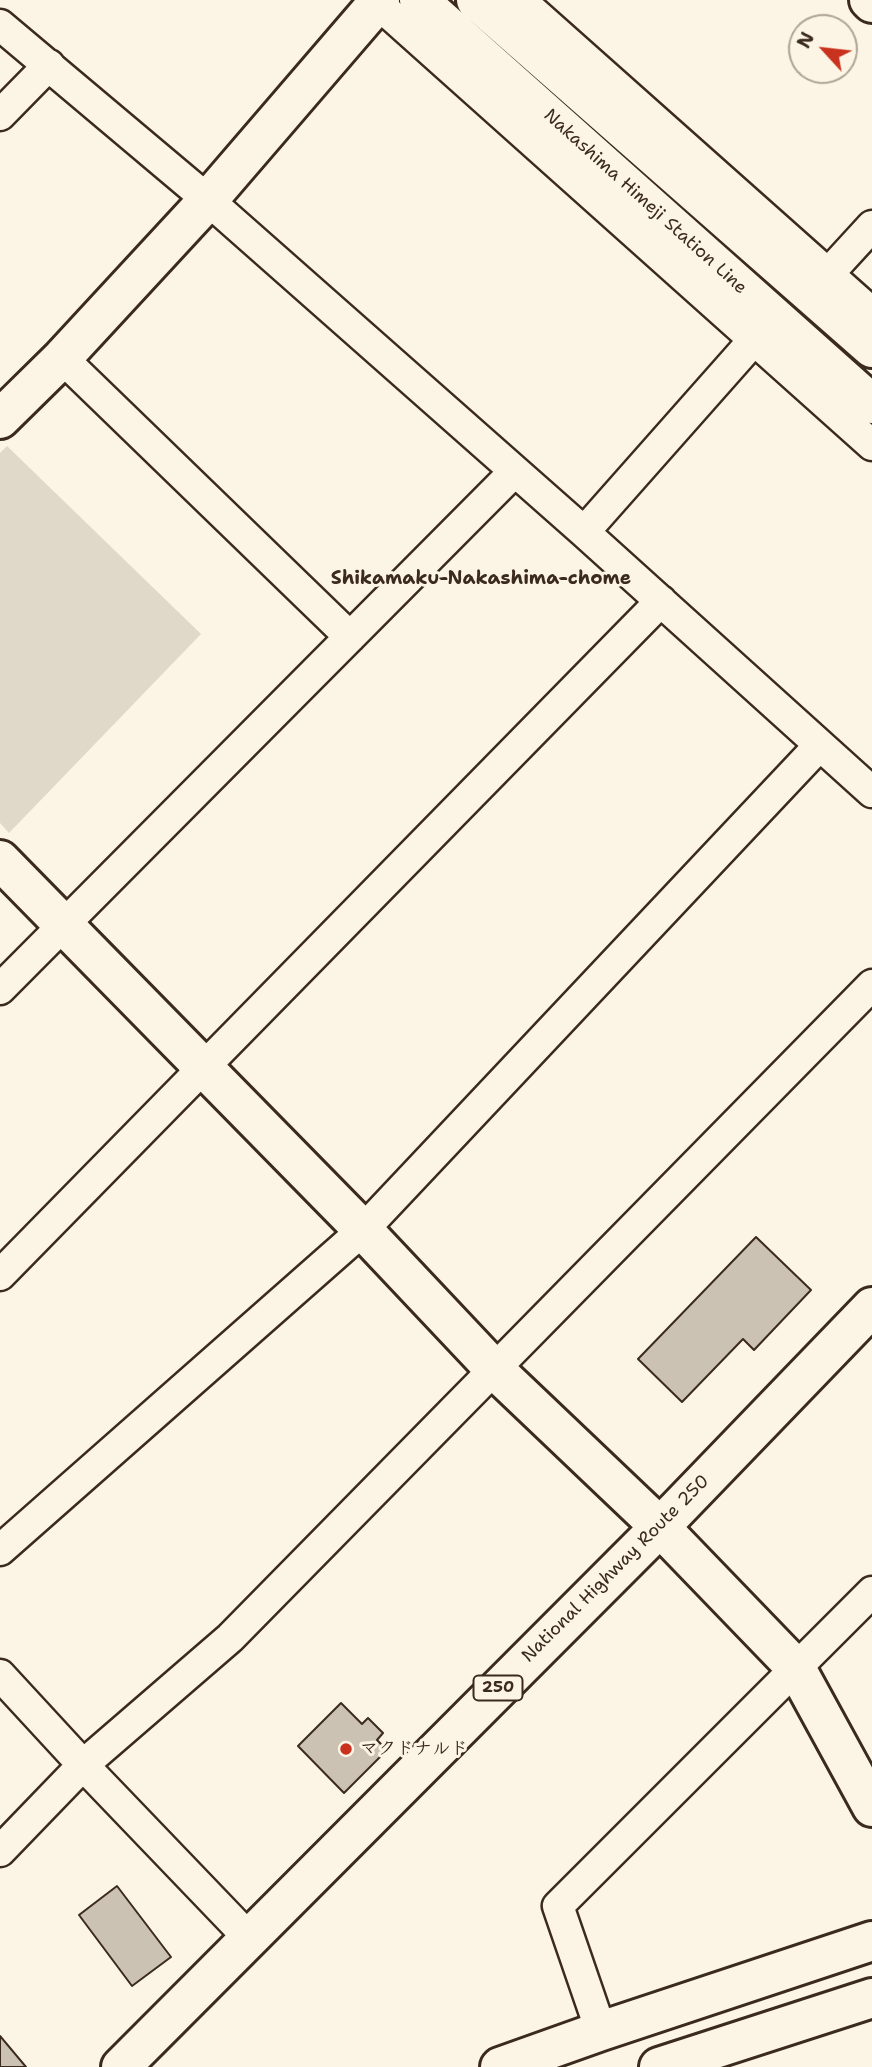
<!DOCTYPE html>
<html>
<head>
<meta charset="utf-8">
<style>
  body { margin:0 }
  #map { position:relative; width:872px; height:2067px; overflow:hidden; background:#fcf5e5; font-family:"Shantell Sans",sans-serif }
  canvas { display:block }
  .north { position:absolute; left:788px; top:14px; width:70px; height:70px; box-sizing:border-box; background:#fcf5e5; border:2px solid #afa495; border-radius:50%; rotate:297deg; font-size:19px; font-weight:700; line-height:28px; text-align:center; color:#3b2a1e }
  .north::after { content:''; display:block; margin:auto; width:24px; height:32px; background:#c8321e; clip-path:polygon(50% 0,100% 100%,50% 72%,0 100%) }
</style>
</head>
<body>
<div id="map">
<canvas width="872" height="2067"></canvas>
<div class="north">N</div>
</div>
<script>
const context = document.querySelector('canvas').getContext('2d');
context.lineJoin = 'round';
function paint(path, color) {
  context.fillStyle = color;
  context.fill(path, 'evenodd');
}
function poly(rows) {
  const path = new Path2D();
  for (const r of rows) {
    path.moveTo(r[0], r[1]);
    for (let i = 2; i < r.length; i += 2) path.lineTo(r[i], r[i + 1]);
  }
  return path;
}
function strokePath(path, color, width, dash) {
  context.strokeStyle = color;
  context.lineWidth = width;
  context.lineCap = dash ? 'butt' : 'round';
  context.setLineDash(dash || []);
  context.stroke(path);
}
function write(font, color, halo, rows, align = 'center') {
  context.font = font + ' "Shantell Sans","Klee One",sans-serif';
  context.lineWidth = 6;
  context.setLineDash([]);
  context.textBaseline = 'middle';
  context.strokeStyle = halo;
  context.fillStyle = color;
  for (const [text, x, y, turn = 0] of rows) {
    context.save();
    context.translate(x, y);
    context.rotate((+turn || 0) * Math.PI / 180);
    context.textAlign = isNaN(turn) ? turn : align;
    if (halo) context.strokeText(text, 0, 0);
    context.fillText(text, 0, 0);
    context.restore();
  }
}
const green = poly([
  [7,446,201,634,9,833,0,823,0,453]
]);
const building = poly([
  [756,1237,811,1290,754,1350,743,1339,682,1402,638,1359,756,1237],
  [341,1703,362,1724,368,1718,383,1733,377,1740,387,1750,344,1793,298,1746,341,1703],
  [117,1886,171,1957,132,1986,79,1915,117,1886],
  [0,2036,26,2067,0,2067,0,2036]
]);
const street = poly([
  [374,0,872,445],
  [520,0,872,313],
  [0,25,208,200,584,532,872,792],
  [0,115,49,65],
  [828,274,872,226],
  [62,358,350,637],
  [584,532,753,341],
  [0,989,514,472],
  [0,1275,661,601],
  [0,1550,363,1230,819,746],
  [0,1675,83,1765,248,1937],
  [0,1851,83,1765,230,1638,872,985],
  [601,2031,558,1906,872,1592]
]);
const secondary = poly([
  [419,0,872,404],
  [476,0,872,348],
  [869,0,872,3],
  [0,419,62,358,208,200,380,0],
  [0,860,363,1230,494,1369,660,1527,796,1668,872,1807]
]);
const highway = poly([
  [121,2067,660,1527,872,1307],
  [500,2067,601,2031,872,1941],
  [659,2067,872,1998]
]);
const markers = [
  [346,1749,7,"#c8321e"]
];
const shields = [
  [498,1688,49]
];
const shieldNames = [
  ["250",498,1688]
];
const streetNames = [
  ["Nakashima Himeji Station Line",645,202,42],
  ["National Highway Route 250",616,1569,-45]
];
const poiNames = [
  ["マクドナルド",360,1749]
];
const neighbourhoodNames = [
  ["Shikamaku-Nakashima-chome",481,579]
];
paint(green, '#e0d8c8');
paint(building, '#ccc2b3');
strokePath(building, '#3b2a1e', 2);
strokePath(street, '#3b2a1e', 35);
strokePath(secondary, '#3b2a1e', 44);
strokePath(highway, '#3b2a1e', 44);
strokePath(street, '#fcf5e5', 30);
strokePath(secondary, '#fcf5e5', 38);
strokePath(highway, '#fcf5e5', 38);
for (const [x, y, r, color] of markers) {
  const dot = new Path2D();
  dot.arc(x, y, r, 0, 2 * Math.PI);
  context.fillStyle = color;
  context.fill(dot);
  strokePath(dot, '#fcf5e5', 2.5);
}
for (const [x, y, w] of shields) {
  const box = new Path2D();
  box.roundRect(x - w / 2, y - 12.5, w, 25, 5);
  context.fillStyle = '#fcf5e5';
  context.fill(box);
  strokePath(box, '#3b2a1e', 2);
}
write('bold 16px', '#3b2a1e', null, shieldNames);
write('18px', '#3b2a1e', '#fcf5e5', streetNames);
write('bold 18px', '#3b2a1e', '#fcf5e5', poiNames, 'left');
write('bold 19px', '#3b2a1e', '#fcf5e5', neighbourhoodNames);
</script>
</body>
</html>
